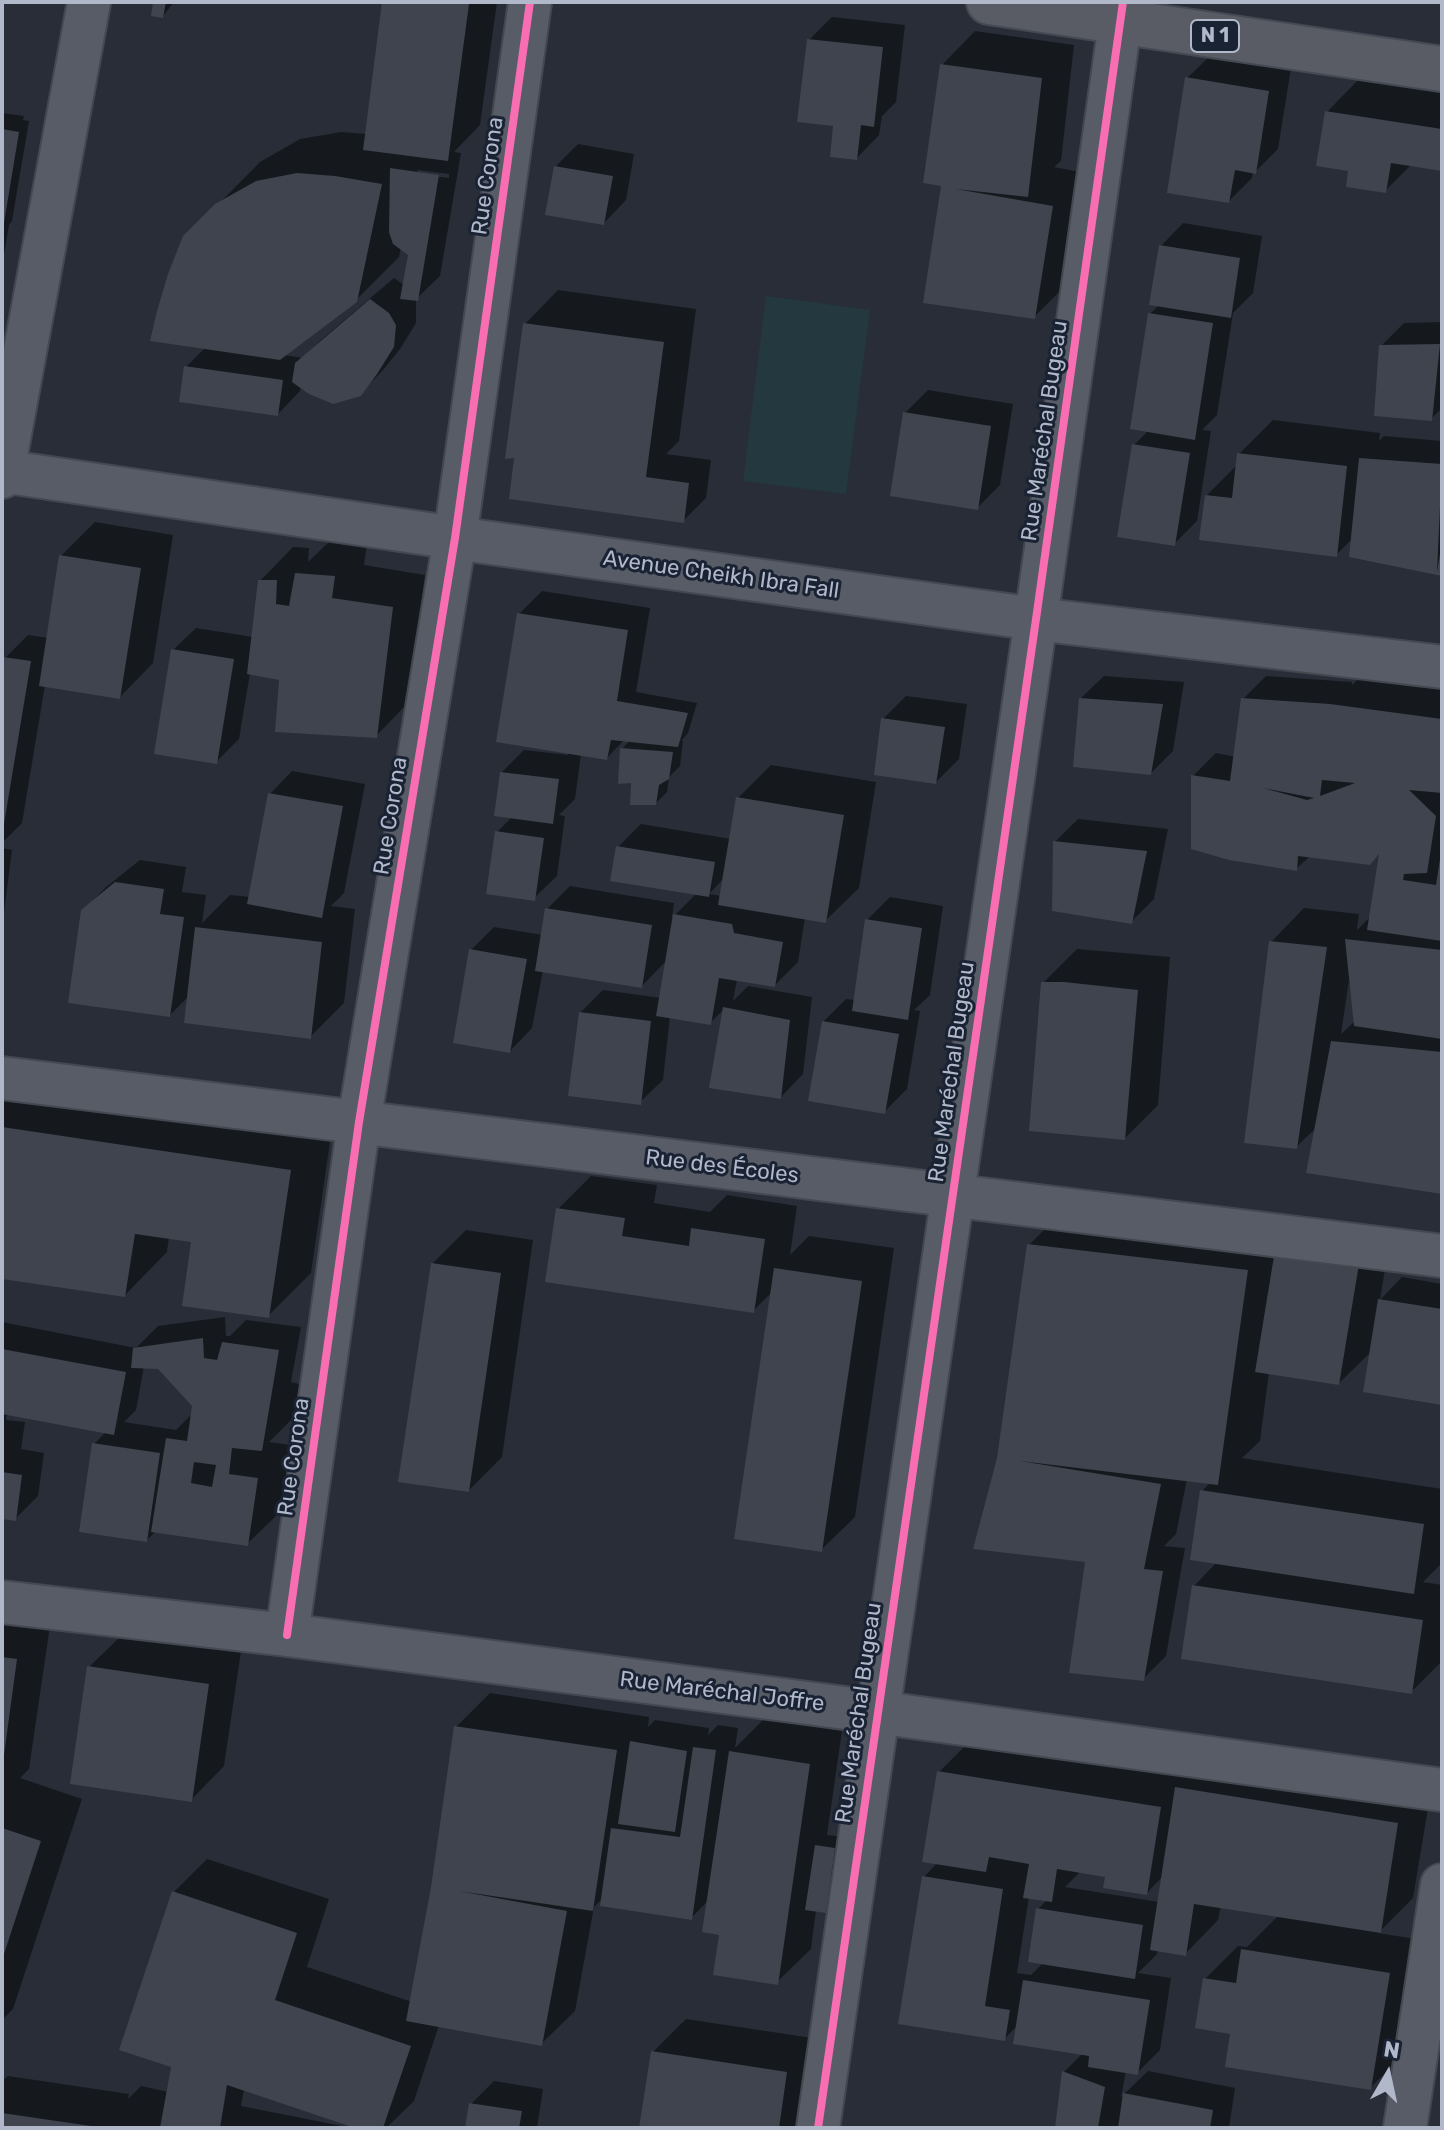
<!DOCTYPE html>
<html>
<head>
<meta charset="utf-8">
<style>
  body { margin:0 }
  #map { position:relative; width:1444px; height:2130px; overflow:hidden; background:#282d38; font-family:Rubik,sans-serif }
  canvas { display:block }
  .frame { position:absolute; inset:0; border:4px solid #b0b8ca; pointer-events:none }
  .north { position:absolute; left:1348px; top:2034px; width:80px; height:80px; -webkit-text-stroke:6px #1a2333; paint-order:stroke; rotate:9deg; font-size:22px; font-weight:700; line-height:32px; text-align:center; color:#b0b8ca }
  .north::after { content:''; display:block; margin:auto; width:28px; height:36px; background:#b0b8ca; clip-path:polygon(50% 0,100% 100%,50% 72%,0 100%) }
</style>
</head>
<body>
<div id="map">
<canvas width="1444" height="2130"></canvas>
<div class="frame"></div>
<div class="north">N</div>
</div>
<script>
const context = document.querySelector('canvas').getContext('2d');
context.lineJoin = 'round';
function paint(path, color) {
  context.fillStyle = color;
  context.fill(path, 'evenodd');
}
function poly(rows) {
  const path = new Path2D();
  for (const r of rows) {
    path.moveTo(r[0], r[1]);
    for (let i = 2; i < r.length; i += 2) path.lineTo(r[i], r[i + 1]);
  }
  return path;
}
function strokePath(path, color, width, dash) {
  context.strokeStyle = color;
  context.lineWidth = width;
  context.lineCap = dash ? 'butt' : 'round';
  context.setLineDash(dash || []);
  context.stroke(path);
}
function write(font, color, halo, rows, align = 'center') {
  context.font = font + ' Rubik,sans-serif';
  context.lineWidth = 6;
  context.setLineDash([]);
  context.textBaseline = 'middle';
  context.strokeStyle = halo;
  context.fillStyle = color;
  for (const [text, x, y, turn = 0] of rows) {
    context.save();
    context.translate(x, y);
    context.rotate((+turn || 0) * Math.PI / 180);
    context.textAlign = isNaN(turn) ? turn : align;
    if (halo) context.strokeText(text, 0, 0);
    context.fillText(text, 0, 0);
    context.restore();
  }
}
const green = poly([
  [766,296,870,310,846,494,743,481]
]);
const shadow = poly([
  [156,2,174,2,163,16],
  [384,2,497,2,480,125,454,152,461,153,440,276,416,299,416,323,400,349,383,370,360,394,301,386,300,391,278,414,186,367,206,347,185,238,260,162,300,139,341,132,367,134],
  [417,170,449,174,449,178,417,174],
  [401,247,410,254,404,285,394,278,321,340,303,358,284,355,356,300,399,257],
  [832,17,905,25,896,102,882,116,879,135,857,158,809,40],
  [975,31,1074,45,1061,161,1054,167,1085,173,1067,284,1034,317,943,185,942,65],
  [1210,56,1291,68,1278,149,1255,172,1253,171,1252,178,1229,201,1187,78],
  [1360,78,1442,91,1442,169,1412,164,1385,191,1351,170,1327,112],
  [2,113,24,116,23,120,29,121,12,221,9,225,2,266],
  [578,144,634,154,626,200,604,223,555,167],
  [1183,223,1262,236,1253,293,1233,313,1217,415,1202,430,1211,431,1197,521,1174,544,1134,445,1149,430,1150,314,1159,305,1161,246],
  [558,290,696,309,679,441,666,454,711,460,706,498,683,521,511,497,525,324],
  [1442,322,1442,408,1431,419,1381,346,1404,323],
  [928,390,1013,404,1000,485,977,508,905,413],
  [1273,420,1380,433,1379,441,1384,436,1442,441,1442,574,1351,556,1353,538,1336,555,1206,496,1238,464,1239,454],
  [95,522,173,535,153,663,120,697,45,685,22,823,2,843,2,672,5,658,28,635,48,638,61,556],
  [330,541,367,543,364,565,425,575,409,702,376,736,281,679,250,673,239,739,216,762,173,650,196,628,253,637,260,581,293,547,309,548,308,562],
  [542,591,650,608,636,692,697,703,688,733,681,741,683,741,680,766,669,777,667,792,656,803,633,781,622,749,630,740,625,739,607,758,581,754,575,799,559,815,565,816,557,876,534,898,497,832,512,817,501,773,524,750,568,755,568,752,519,614],
  [1366,672,1442,682,1442,1192,1317,1127,1296,1147,1271,942,1304,908,1359,914,1357,930,1372,915,1382,851,1310,856,1296,869,1193,776,1216,753,1236,757,1243,699,1266,676,1352,682,1352,685],
  [1349,980,1355,1021,1341,1034],
  [1104,676,1184,682,1173,751,1151,773,1081,698],
  [906,696,967,704,959,759,936,782,883,719],
  [771,765,876,782,859,888,825,921,805,918,798,962,775,985,737,979,733,1001,748,986,812,997,803,1074,781,1097,725,1008,710,1023,670,1016,663,1080,640,1102,580,1013,603,990,661,998,667,960,642,986,543,970,532,1028,510,1051,471,950,494,927,543,935,547,909,570,886,674,903,672,918,697,893,618,847,641,824,731,839,738,798],
  [724,878,722,896,709,894],
  [292,771,365,784,344,893,331,906,355,909,344,1003,310,1037,189,996,170,1015,83,911,106,887,140,860,186,867,182,892,206,895,202,923,230,895,250,897,270,794],
  [1078,819,1168,829,1154,899,1131,922,1055,842],
  [2,848,12,850,2,928],
  [890,897,943,906,930,995,914,1010,920,1011,907,1089,884,1112,823,1022,846,999,855,1000,867,920],
  [1077,949,1170,957,1158,1105,1125,1138,1043,983],
  [2,1096,332,1128,311,1273,268,1316,193,1241,169,1237,167,1252,125,1295,2,1277],
  [591,1176,657,1185,654,1203,710,1212,727,1195,797,1206,790,1255,809,1236,894,1248,855,1517,821,1550,772,1292,753,1311,558,1209],
  [1072,1202,1288,1240,1310,1218,1391,1231,1380,1300,1402,1277,1442,1284,1442,1403,1372,1351,1339,1383,1269,1372,1260,1441,1242,1458,1442,1489,1442,1563,1423,1582,1442,1585,1442,1661,1411,1692,1194,1586,1217,1562,1202,1491,1211,1482,1187,1479,1176,1534,1164,1546,1185,1548,1166,1656,1143,1679,1087,1563,999,1458,1029,1245],
  [466,1230,533,1240,502,1457,469,1490,432,1264],
  [225,1317,226,1336,230,1336,246,1320,301,1327,291,1382,299,1384,295,1416,269,1442,290,1445,281,1511,247,1544,156,1531,147,1540,94,1444,106,1432,7,1413,6,1420,25,1422,21,1449,44,1453,38,1496,15,1519,2,1517,2,1322,136,1348,158,1326],
  [144,1366,159,1367,194,1405,193,1413,176,1430,124,1422,136,1410],
  [2,1619,50,1626,29,1769,20,1778,82,1799,13,2009,2,2020],
  [123,1634,241,1651,224,1766,191,1800,89,1667],
  [490,1693,649,1717,648,1727,655,1720,709,1728,708,1735,718,1725,738,1728,735,1748,764,1719,842,1731,827,1835,845,1837,836,1900,825,1911,816,1910,811,1949,777,1982,722,1933,709,1900,691,1918,603,1898,594,1907,575,2011,541,2044,439,2025,414,2101,386,2128,2,2128,2,2081,8,2076,129,2094,128,2099,141,2086,169,2092,173,2065,174,1892,207,1859,329,1899,307,1967,412,2002,433,1887,456,1727],
  [244,2089,353,2125,352,2128,241,2106],
  [972,1739,1431,1790,1413,1898,1378,1933,1422,1940,1404,2054,1370,2088,1233,2032,1205,1979,1238,1946,1247,1947,1279,1915,1221,1906,1218,1920,1185,1954,1158,1949,1157,1954,1138,1973,1171,1978,1160,2050,1137,2073,1126,2071,1121,2097,1148,2071,1235,2088,1229,2128,1057,2128,1064,2072,1083,2053,1018,2025,1004,2039,901,2022,924,1877,938,1862,939,1772],
  [1081,1871,1107,1875,1147,1893,1163,1876,1159,1902,1065,1887],
  [1029,1897,1047,1900,1038,1909,1044,1962,1031,1975,1017,1973],
  [686,2019,819,2039,806,2128,641,2128,653,2052],
  [494,2081,543,2089,537,2128,467,2128,471,2104]
]);
const building = poly([
  [153,2,166,2,163,18,151,16],
  [382,2,469,4,448,161,363,150],
  [807,39,883,47,874,127,861,125,857,160,830,157,833,126,797,122],
  [940,64,1042,78,1028,197,956,189,1053,206,1035,319,923,303,941,186,923,183],
  [1185,77,1269,91,1256,174,1235,170,1229,203,1167,193],
  [1325,111,1442,129,1442,171,1391,163,1386,193,1346,187,1348,171,1316,166],
  [2,129,19,132,4,223,2,223],
  [554,166,613,176,604,225,545,215],
  [390,168,439,175,418,301,400,299,408,255,393,244,389,232],
  [297,173,335,176,382,184,357,302,280,360,150,341,157,311,168,274,183,236,215,204,256,181],
  [1159,245,1240,258,1231,318,1149,305],
  [370,299,389,313,396,325,394,347,377,374,361,396,333,404,309,394,292,382,295,363],
  [1148,313,1213,323,1195,440,1130,429],
  [523,323,664,342,646,477,689,483,684,523,509,499,514,458,505,459],
  [1440,344,1432,421,1374,416,1379,345],
  [184,366,283,380,278,416,179,402],
  [903,412,991,426,978,510,890,496],
  [1132,444,1190,453,1175,546,1117,537],
  [1237,453,1347,466,1337,557,1199,540,1205,495,1232,498],
  [1359,458,1442,464,1437,572,1440,554,1442,554,1442,576,1349,557],
  [59,555,141,568,120,699,39,686],
  [295,573,335,576,332,598,393,607,377,738,275,732,279,680,247,674,258,580,277,580,276,604,289,606],
  [517,613,628,630,617,701,688,713,678,747,611,740,607,760,496,742],
  [171,649,234,659,217,764,154,754],
  [3,657,31,661,4,824,2,824],
  [1079,698,1163,704,1151,775,1073,767],
  [1241,698,1330,704,1442,719,1442,793,1409,790,1436,816,1427,873,1404,874,1403,880,1436,885,1440,859,1442,859,1442,941,1367,930,1379,854,1370,865,1298,856,1297,871,1229,860,1191,849,1191,775,1230,781],
  [1322,780,1355,783,1320,796],
  [1263,788,1314,798,1307,800],
  [881,718,945,727,936,784,874,775],
  [620,748,673,752,669,779,659,785,656,805,630,805,631,783,618,784],
  [500,772,559,779,553,824,494,816],
  [268,793,343,806,322,918,247,904],
  [736,797,844,815,826,923,718,905],
  [495,831,544,838,535,901,486,894],
  [1053,841,1147,851,1132,924,1052,911],
  [616,846,715,862,709,897,610,881],
  [115,882,164,889,160,914,184,917,170,1017,68,1003,81,910],
  [545,908,652,925,642,988,535,971],
  [673,914,732,924,734,933,783,942,775,987,719,978,711,1025,656,1016],
  [865,919,922,928,908,1020,852,1011],
  [195,927,322,942,311,1039,184,1023],
  [1345,939,1442,950,1442,1039,1354,1026],
  [1269,941,1327,947,1297,1149,1244,1143],
  [469,949,527,959,510,1053,453,1043],
  [1041,982,1064,982,1138,990,1125,1140,1029,1131],
  [723,1007,790,1020,781,1099,709,1088],
  [579,1012,651,1021,641,1105,568,1096],
  [822,1021,899,1034,885,1114,808,1101],
  [1331,1041,1442,1052,1442,1194,1306,1173],
  [2,1127,291,1170,269,1318,182,1306,191,1242,135,1234,125,1297,2,1279],
  [556,1208,625,1218,622,1236,689,1246,691,1228,765,1239,754,1313,545,1282],
  [1027,1244,1248,1270,1218,1485,1020,1461,1161,1484,1144,1569,1163,1571,1144,1681,1069,1673,1085,1562,973,1549,997,1458],
  [1275,1250,1359,1264,1339,1385,1255,1372],
  [431,1263,501,1273,469,1492,398,1482],
  [774,1268,862,1281,822,1552,734,1539],
  [1378,1299,1442,1309,1442,1405,1363,1392],
  [203,1338,204,1358,217,1360,222,1342,279,1350,262,1451,232,1448,229,1474,258,1478,248,1546,151,1532,166,1438,187,1441,192,1406,158,1369,131,1368,133,1348],
  [194,1462,216,1465,212,1487,191,1483],
  [2,1349,126,1372,114,1435,2,1414],
  [92,1443,160,1453,147,1542,79,1532],
  [2,1472,22,1475,16,1521,2,1519],
  [1200,1490,1424,1524,1414,1594,1190,1560],
  [1192,1585,1423,1620,1412,1694,1181,1659],
  [2,1657,17,1659,4,1755,2,1754],
  [87,1666,209,1684,192,1802,70,1784],
  [454,1726,617,1750,593,1911,459,1891,567,1911,542,2046,406,2021,431,1887],
  [630,1741,687,1751,675,1832,618,1824],
  [693,1747,716,1750,692,1920,600,1906,611,1828,680,1837],
  [729,1751,810,1764,778,1985,713,1975,719,1935,702,1932],
  [937,1771,1161,1807,1147,1895,1103,1888,1105,1877,1057,1869,1052,1902,1023,1898,1029,1864,989,1857,986,1872,922,1862],
  [1175,1787,1398,1823,1381,1933,1194,1904,1186,1956,1150,1950],
  [2,1828,41,1841,3,1957,2,1957],
  [815,1845,835,1848,826,1913,805,1910],
  [922,1876,1003,1889,985,2006,1010,2010,1005,2041,898,2024],
  [172,1891,297,1933,275,2000,411,2046,383,2128,355,2128,227,2085,220,2128,160,2128,171,2067,119,2050],
  [1036,1908,1143,1925,1135,1979,1028,1962],
  [1241,1949,1390,1973,1371,2090,1225,2067,1230,2034,1195,2028,1203,1978,1236,1983],
  [1023,1980,1150,2000,1138,2075,1088,2067,1089,2056,1013,2044],
  [651,2051,787,2072,779,2128,639,2128],
  [1062,2071,1105,2087,1098,2128,1055,2128],
  [1123,2093,1213,2110,1210,2128,1118,2128],
  [469,2103,522,2111,519,2128,465,2128],
  [2,2113,91,2126,91,2128,2,2128]
]);
const minor = poly([
  [2,471,455,538,1036,619,1442,667],
  [2,477,89,2],
  [2,1078,1442,1256],
  [2,1602,287,1635,876,1712,1442,1790],
  [287,1635,359,1122,455,538,530,2],
  [818,2128,1036,619,1123,2],
  [1405,2128,1442,1885]
]);
const trunk = poly([
  [989,2,1442,69]
]);
const cycleway = poly([
  [287,1635,359,1122,455,538,530,2],
  [818,2128,1036,619,1123,2]
]);
const shields = [
  [1215,36,48]
];
const shieldNames = [
  ["N 1",1215,36]
];
const streetNames = [
  ["Rue Corona",488,176,-82],
  ["Rue Maréchal Bugeau",1045,431,-82],
  ["Avenue Cheikh Ibra Fall",721,575,8],
  ["Rue Corona",391,816,-81],
  ["Rue Maréchal Bugeau",952,1072,-82],
  ["Rue des Écoles",722,1167,7],
  ["Rue Corona",294,1457,-82],
  ["Rue Maréchal Joffre",722,1692,7],
  ["Rue Maréchal Bugeau",859,1713,-82]
];
paint(green, '#24383f');
paint(shadow, '#0007');
paint(building, '#3f444e');
strokePath(minor, '#444851', 46);
strokePath(trunk, '#444953', 48);
strokePath(minor, '#585c66', 42);
strokePath(trunk, '#595c64', 44);
strokePath(cycleway, '#f96db3', 8);
for (const [x, y, w] of shields) {
  const box = new Path2D();
  box.roundRect(x - w / 2, y - 16, w, 32, 6);
  context.fillStyle = '#1a2333';
  context.fill(box);
  strokePath(box, '#b0b8ca', 2);
}
write('bold 20px', '#b0b8ca', null, shieldNames);
write('22px', '#b0b8ca', '#1a2333', streetNames);
</script>
</body>
</html>
